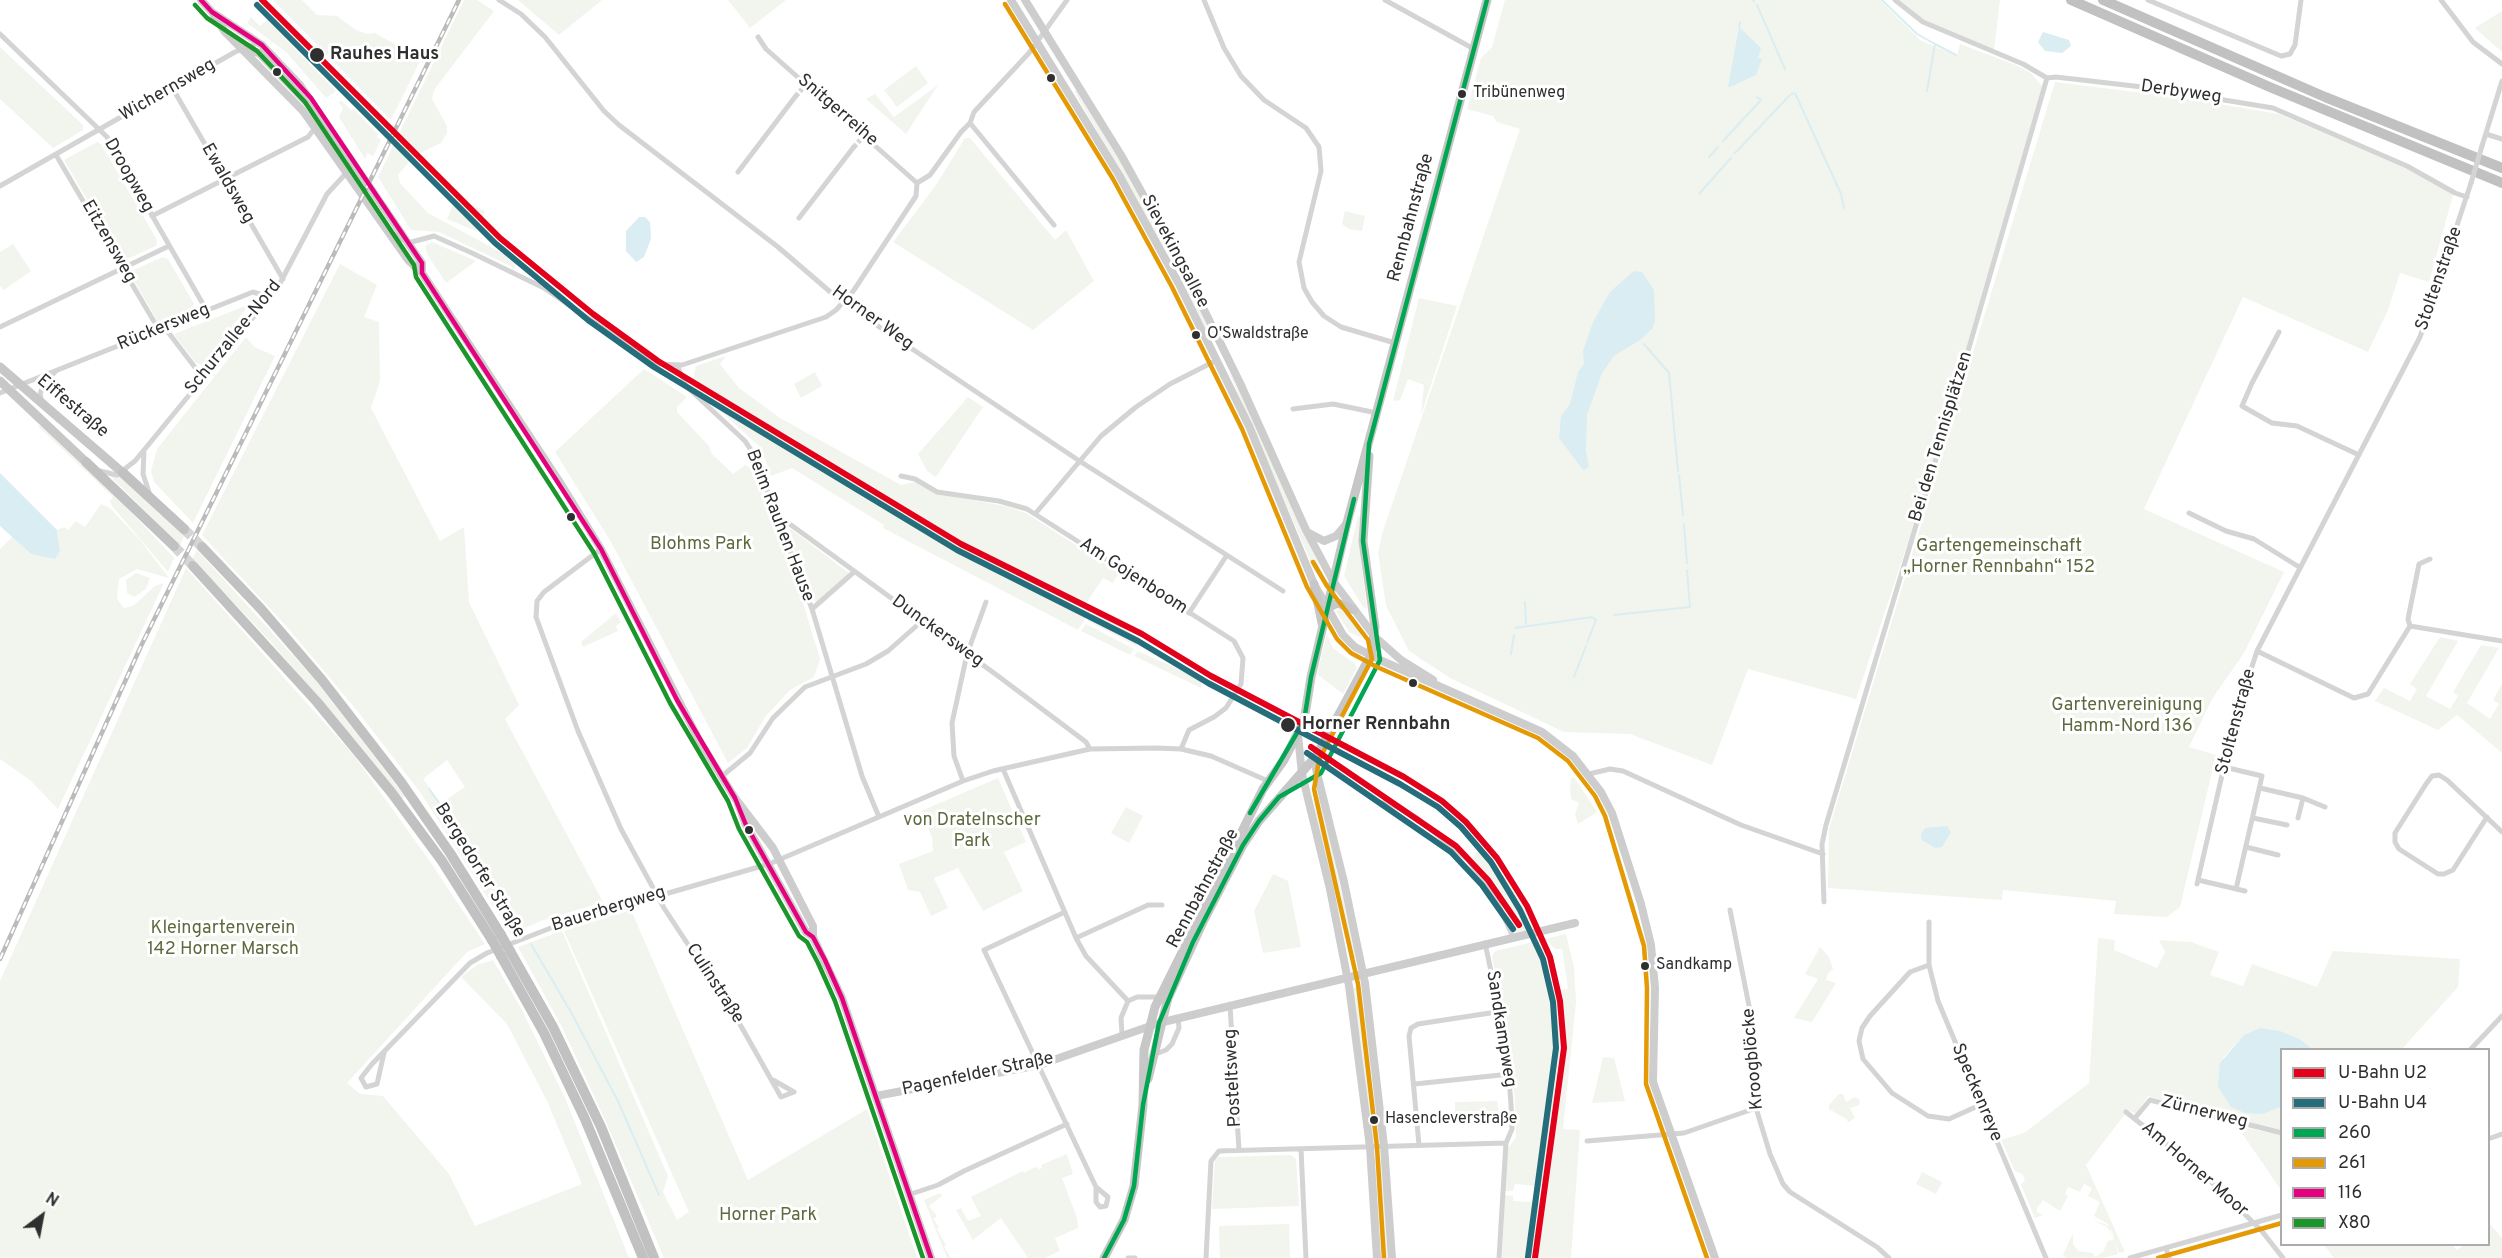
<!DOCTYPE html>
<html>
<head>
<meta charset="utf-8">
<style>
  body { margin:0 }
  #map { position:relative; width:2502px; height:1258px; overflow:hidden; background:#fff; font-family:Overpass,sans-serif }
  canvas { display:block }
  .legend { position:absolute; left:2280px; top:1048px; width:210px; height:198px; box-sizing:border-box; background:#fff; border:2px solid #acacac; margin:0; padding:8px 10px; list-style:none; font-size:18px; color:#2f2f2f }
  .legend li { display:flex; align-items:center; gap:12px; height:30px }
  .legend b { width:30px; border:2px solid #acacac }
  .north { position:absolute; left:12px; top:1186px; width:60px; height:60px; -webkit-text-stroke:4px #fff; paint-order:stroke; rotate:32deg; font-size:16px; font-weight:700; line-height:24px; text-align:center; color:#2f2f2f }
  .north::after { content:''; display:block; margin:auto; width:21px; height:27px; background:#2f2f2f; clip-path:polygon(50% 0,100% 100%,50% 72%,0 100%) }
</style>
</head>
<body>
<div id="map">
<canvas width="2502" height="1258"></canvas>
<ul class="legend">
<li><b style="height:8px;background:#e2001a"></b>U-Bahn U2</li>
<li><b style="height:8px;background:#256d7b"></b>U-Bahn U4</li>
<li><b style="height:8px;background:#00a651"></b>260</li>
<li><b style="height:8px;background:#e39a05"></b>261</li>
<li><b style="height:8px;background:#e5007d"></b>116</li>
<li><b style="height:8px;background:#1a962b"></b>X80</li>
</ul>
<div class="north">N</div>
</div>
<script>
const context = document.querySelector('canvas').getContext('2d');
context.lineJoin = 'round';
function paint(path, color) {
  context.fillStyle = color;
  context.fill(path, 'evenodd');
}
function poly(rows) {
  const path = new Path2D();
  for (const r of rows) {
    path.moveTo(r[0], r[1]);
    for (let i = 2; i < r.length; i += 2) path.lineTo(r[i], r[i + 1]);
  }
  return path;
}
function strokePath(path, color, width, dash) {
  context.strokeStyle = color;
  context.lineWidth = width;
  context.lineCap = dash ? 'butt' : 'round';
  context.setLineDash(dash || []);
  context.stroke(path);
}
function write(font, color, halo, rows, align = 'center') {
  context.font = font + ' Overpass,sans-serif';
  context.lineWidth = 6;
  context.setLineDash([]);
  context.textBaseline = 'middle';
  context.strokeStyle = halo;
  context.fillStyle = color;
  for (const [text, x, y, turn = 0] of rows) {
    context.save();
    context.translate(x, y);
    context.rotate((+turn || 0) * Math.PI / 180);
    context.textAlign = isNaN(turn) ? turn : align;
    if (halo) context.strokeText(text, 0, 0);
    context.fillText(text, 0, 0);
    context.restore();
  }
}
const green = poly([
  [273,0,302,0,317,15,337,16,356,30,366,34,375,33,421,59,391,120],
  [464,0,477,0,494,11,434,90,432,99,447,126,447,133,441,143,414,156,398,175,400,183,428,213,517,261,515,268,439,232,411,230,378,177],
  [518,0,602,0,559,35],
  [728,0,786,0,750,28],
  [1505,0,1880,0,1920,40,1957,56,1960,44,1973,49,2016,65,2031,73,2042,86,1925,491,1856,699,1748,669,1712,765,1630,734,1564,732,1450,678,1409,651,1386,606,1378,553,1382,534,1520,129,1497,122,1493,116,1467,109,1481,58,1492,47],
  [1898,0,2000,0,1994,50,1924,20],
  [2502,11,2502,52,2475,28],
  [251,17,260,26,267,20,336,91,326,98,286,52,247,23],
  [0,47,83,125,83,130,53,148,0,99],
  [916,66,928,83,897,107,884,90],
  [2055,82,2183,98,2279,114,2408,168,2453,195,2429,282,2400,273,2388,310,2368,352,2243,297,2144,509,2284,572,2244,653,2212,699,2189,747,2216,755,2180,907,2167,917,2114,914,2116,901,2003,890,2002,900,1828,888,1829,829],
  [938,85,906,134,866,99,875,94,894,117],
  [1074,91,1079,91,1132,180,1214,336,1209,338,1167,253],
  [342,101,352,111,354,109,378,134,377,137,381,140,373,156,367,153,365,159,339,117,343,108,338,102],
  [965,138,970,138,1055,240,1066,230,1094,281,1033,330,893,242,936,185],
  [97,142,101,144,157,240,156,246,123,261,64,160],
  [456,198,485,211,476,231,447,219],
  [1345,211,1365,216,1362,231,1349,229,1342,224],
  [432,242,476,261,446,283,427,254,425,246],
  [13,244,31,271,4,290,0,286,0,252],
  [163,257,168,259,194,304,192,308,158,322,129,272],
  [340,264,377,285,364,317,379,322,380,381,371,408,440,541,464,527,469,602,519,705,505,719,603,902,541,921,511,934,420,792,355,708,288,628,202,535],
  [447,760,465,787,441,803,423,779],
  [1419,298,1457,306,1421,415,1424,385,1408,379,1400,400,1393,401],
  [245,306,247,308,201,365,195,362,174,334],
  [246,337,254,347,275,356,193,523,154,482,151,471,157,449],
  [726,356,720,364,739,388,780,418,901,485,915,482,935,493,1005,506,1026,513,1119,573,1113,583,1103,578,1085,605,1092,609,1078,630,883,528,884,525,792,468,771,476,761,448,700,392,693,380,696,366],
  [644,369,687,397,677,407,677,412,709,446,711,453,733,474,745,465,753,469,803,603,820,659,814,677,790,690,765,717,747,748,728,763,611,542,555,452],
  [1228,370,1248,403,1320,567,1316,574],
  [815,372,822,386,801,398,794,384],
  [968,397,983,407,936,477,927,471,918,454],
  [38,426,42,426,116,496,174,558,168,572,112,506,110,501,113,497],
  [110,476,121,476,184,536,180,546],
  [101,504,110,508,140,540,169,578,137,569,119,579,117,599,124,608,133,606,155,586,164,583,58,809,30,780,0,759,0,549,12,537,31,554,60,551,57,530,64,527,68,530,76,521,85,527],
  [1358,516,1360,516,1362,569,1367,609,1363,607,1344,576],
  [791,529,850,574,816,603,787,532],
  [197,550,316,681,405,796,402,799,271,642,192,559],
  [186,568,355,757,429,860,485,944,467,952,347,1083,360,1094,383,1096,449,1174,475,1226,582,1184,547,1101,507,1024,461,977,477,965,493,960,522,1010,565,1098,629,1258,0,1258,0,981],
  [136,573,150,578,146,589,134,597,127,593,126,580],
  [1341,607,1356,625,1362,638,1349,632,1336,611],
  [1095,610,1140,639,1136,646,1088,621],
  [616,613,621,622,616,626,618,631,583,647,581,642],
  [1086,624,1134,649,1130,655,1081,631],
  [1327,634,1333,648,1354,663,1357,668,1343,694,1317,674],
  [2440,637,2458,641,2426,696,2450,709,2458,696,2453,692,2481,645,2499,648,2467,703,2490,719,2499,704,2493,700,2502,684,2502,753,2457,715,2438,730,2375,701,2384,688,2410,701,2417,689,2410,684],
  [1138,651,1191,675,1202,681,1201,688,1134,656],
  [1574,777,1597,812,1578,824,1575,814,1579,803,1571,799,1570,787,1571,779],
  [998,778,1026,842,1004,852,1023,891,983,911,958,868,934,878,948,908,931,916,920,892,908,890,899,864,933,851,932,837,921,811],
  [1319,796,1357,957,1350,960,1342,914,1330,876,1313,799],
  [1126,807,1143,816,1129,843,1111,833],
  [1478,851,1508,880,1536,929,1515,934,1497,891,1473,858],
  [1273,874,1288,881,1301,947,1263,953,1254,911],
  [631,910,748,1180,867,1109,917,1258,664,1258,606,1122,562,1027,518,947,562,931,668,1176,663,1192,677,1220,689,1212,564,931],
  [1566,934,1574,967,1576,1002,1563,1129,1580,1130,1571,1258,1502,1258,1505,1195,1513,1196,1513,1201,1544,1203,1545,1187,1515,1184,1513,1191,1505,1191,1507,1150,1516,1137,1515,1102,1509,1041,1492,956,1495,951,1541,940,1549,949,1544,950,1550,990,1568,989,1562,949,1555,949,1545,939],
  [2098,938,2115,940,2114,950,2157,968,2165,952,2159,940,2191,942,2219,952,2210,975,2243,986,2252,964,2317,987,2333,951,2460,959,2458,987,2402,1049,2312,1049,2301,1040,2244,1035,2223,1058,2263,1114,2281,1107,2281,1131,2148,1096,2136,1114,2128,1110,2086,1165,2125,1252,2119,1253,2108,1224,2094,1216,2100,1202,2088,1196,2092,1188,2084,1184,2080,1192,2068,1187,2065,1194,2068,1196,2060,1211,2043,1200,2037,1208,2037,1212,2043,1215,2035,1218,2021,1185,2025,1179,2022,1174,2015,1171,2001,1140,2024,1133,2089,1083],
  [1820,947,1829,957,1833,969,1827,975,1826,980,1836,983,1812,1022,1794,1018,1818,979,1805,974],
  [1361,986,1380,1139,1377,1142,1371,1139,1351,988],
  [1603,1057,1614,1058,1625,1101,1592,1103],
  [1839,1094,1843,1094,1846,1102,1854,1097,1860,1100,1859,1105,1850,1108,1855,1118,1847,1123,1848,1120,1829,1109,1829,1105],
  [1497,1101,1499,1112,1455,1115,1455,1102],
  [2237,1126,2281,1135,2281,1190],
  [1067,1154,1073,1174,1062,1178,1077,1218,1078,1228,1055,1238,1060,1251,1045,1258,1028,1258,1001,1218,973,1240,956,1210,961,1208,968,1221,981,1216,971,1197,1023,1171,1024,1173,1035,1167,1039,1169,1042,1168,1041,1165],
  [1291,1155,1296,1159,1299,1206,1212,1209,1215,1160,1218,1157],
  [1373,1158,1383,1158,1388,1258,1377,1258],
  [1922,1172,1942,1182,1936,1194,1916,1184],
  [940,1193,942,1196,929,1206,937,1216,933,1219,939,1227,937,1229,946,1245,944,1247,951,1258,947,1258,924,1200],
  [2094,1220,2107,1225,2112,1231,2118,1254,2102,1258,2066,1258,2063,1255,2073,1233,2073,1244,2078,1251,2093,1253,2095,1257,2103,1252,2108,1241,2113,1240,2112,1235,2107,1227],
  [2489,1223,2502,1238,2502,1258,2334,1258,2324,1245,2452,1244,2457,1250,2464,1245,2488,1244],
  [1289,1224,1290,1258,1220,1258,1219,1226]
]);
const water = poly([
  [1739,27,1761,48,1758,58,1762,59,1756,75,1730,87,1728,87],
  [2043,32,2069,40,2071,46,2062,53,2045,51,2038,42],
  [639,217,645,217,650,222,651,239,644,257,636,262,626,251,626,231],
  [1634,271,1642,272,1654,290,1655,321,1652,329,1640,340,1614,356,1602,373,1587,415,1586,451,1589,467,1583,470,1559,438,1561,416,1570,404,1578,372,1584,364,1583,351,1593,322,1610,292],
  [0,473,57,530,60,551,55,559,31,554,0,526],
  [1947,826,1951,832,1942,847,1935,848,1922,840,1921,834,1925,828],
  [2260,1028,2280,1031,2301,1040,2312,1049,2282,1050,2281,1107,2263,1114,2245,1113,2231,1107,2218,1087,2220,1063,2244,1035]
]);
const stream = poly([
  [1753,0,1754,1],
  [1882,0,1917,34,1935,44,1927,91],
  [1757,5,1785,69],
  [1739,27,1740,22],
  [1935,44,1956,55],
  [1723,141,1761,100,1757,97],
  [1735,153,1791,94,1795,93,1841,194,1844,208],
  [1709,157,1718,147],
  [1699,194,1731,158],
  [1644,344,1669,373,1678,471],
  [1679,475,1683,515],
  [1684,524,1687,563],
  [1525,602,1526,624],
  [1614,615,1690,607,1687,570],
  [1515,628,1592,617,1596,620,1587,643],
  [1511,654,1514,635],
  [1574,677,1586,646],
  [429,789,480,860,519,925],
  [531,944,572,1014,618,1101,659,1195]
]);
const streetTunnel = poly([
  [795,97,802,89],
  [853,148,860,140]
]);
const highwayTunnel = poly([
  [184,529,202,547],
  [174,546,193,566]
]);
const street = poly([
  [499,0,521,14,545,37,604,111,619,125,778,247,842,302,1078,460,1283,591],
  [1204,0,1224,48,1241,76,1264,100,1306,128,1319,147,1321,171,1299,262,1304,288,1312,302,1324,316,1341,327,1395,343],
  [1385,0,1474,49],
  [1895,0,1923,22,2023,64,2047,78,2056,77,2151,88,2273,108,2407,166,2455,193,2467,197],
  [2148,0,2281,56,2290,54,2295,45,2301,0],
  [2441,0,2473,42,2502,64],
  [0,34,107,137,207,311],
  [758,37,766,49,917,183],
  [173,89,283,279],
  [970,123,1054,225],
  [2486,134,2502,139],
  [2482,146,2502,81],
  [56,155,159,330],
  [738,172,795,97],
  [0,186,235,52,258,43],
  [152,216,308,137,315,128],
  [799,218,853,148],
  [392,233,408,243,434,236,472,253,544,288,648,359,659,364,682,365,826,317,836,310,854,290,916,196,917,183,930,175,961,132,970,123,974,112,1029,53,1067,0],
  [0,327,169,246],
  [165,328,203,378],
  [2279,332,2252,383,2242,406,2272,423,2297,426,2359,455],
  [677,365,686,386,745,441,753,453,812,609,862,776,879,817],
  [0,393,253,292,269,297],
  [42,402,40,395,43,384,55,372],
  [1293,409,1333,404,1377,413],
  [144,452,143,474,150,495],
  [100,471,117,475,135,461,278,287,327,194,349,170,350,160],
  [901,476,915,479,937,492,999,501,1027,509,1234,641,1243,658,1241,684,1226,708,1214,717,1189,730,1181,749],
  [2189,513,2226,531,2254,539,2299,567],
  [1035,514,1101,436,1136,407,1170,384,1217,360],
  [779,522,787,522,998,676,1086,742,1090,749],
  [601,549,544,592,537,601,536,617,578,731,621,829,664,908,737,1019,781,1097,794,1092,773,1080],
  [812,609,854,572],
  [1189,613,1227,555],
  [2410,626,2408,619,2419,564,2430,559],
  [2257,651,2354,698,2368,694,2410,626,2502,641],
  [2224,767,2262,776,2236,889],
  [1003,769,1076,938,1086,956,1128,1001],
  [1589,774,1610,769,1623,771,1741,825,1823,854],
  [721,777,750,753,773,718,805,687,866,664,888,651,922,621],
  [963,781,954,756,952,723,967,654,986,602],
  [2260,788,2303,798,2298,818],
  [2303,798,2325,807],
  [1385,801,1417,818,1468,860,1494,895,1513,937],
  [2487,817,2453,870,2444,874,2438,874,2399,849,2395,842,2395,833,2426,784,2432,776,2439,775,2447,780,2502,832],
  [2253,818,2287,825],
  [2246,847,2278,855],
  [2198,880,2245,891],
  [2197,884,2234,723,2257,651,2420,337,2471,183],
  [1824,902,1822,844,1826,825,1957,389,2047,78],
  [1730,910,1753,1026,1756,1108,1770,1154,1783,1184,1790,1192,1877,1247,1889,1258],
  [1065,912,984,950,1096,1187,1096,1202,1100,1207,1106,1206,1108,1197,1096,1187],
  [1929,922,1929,965,1938,1001,2046,1258],
  [1076,938,1148,905,1162,905],
  [1485,943,1506,1042,1511,1104,1512,1129,1506,1143,1499,1258],
  [1929,965,1910,972,1870,1016,1862,1028,1859,1041,1863,1059,1892,1093,1928,1116,1949,1119,1980,1105],
  [1230,1006,1239,1150],
  [1122,1034,1121,1018,1128,1001,1137,997,1159,997],
  [2470,1050,2502,1016],
  [384,1053,377,1084,366,1087,361,1078,372,1064,470,963,487,953,561,924,769,864,963,781,993,771,1090,749,1156,748,1181,749,1211,756,1268,781],
  [1153,1055,1166,1050,1172,1044,1179,1028,1178,1018],
  [1415,1084,1510,1074],
  [2126,1112,2198,1169,2261,1230,2283,1258],
  [2135,1118,2150,1100,2282,1133],
  [2488,1139,2502,1134],
  [1587,1141,1684,1133,1756,1108],
  [1419,1145,1409,1036,1411,1028,1418,1024,1490,1013,1500,1008],
  [1301,1149,1306,1258],
  [908,1195,938,1185,964,1171,1067,1124],
  [2166,1248,2169,1258],
  [1128,1258,1135,1258],
  [1206,1258,1211,1161,1219,1151,1506,1143],
  [2130,1258,2282,1215]
]);
const secondary = poly([
  [201,0,212,12,262,45,300,85,408,243,422,263,422,273],
  [1011,0,1119,175,1179,284,1249,426,1314,584,1343,635,1355,647,1380,660,1542,732,1573,756,1601,792,1612,813,1641,904,1651,945,1655,988,1653,1082,1715,1258],
  [1025,0,1121,155,1183,267,1240,383,1306,530,1333,581,1375,637,1401,660,1433,680],
  [212,12,225,32,303,111,408,260,422,273,561,484,601,549,699,740,735,798,773,848,813,926,813,937],
  [243,49,259,53,313,109],
  [1309,533,1324,541,1336,536,1347,523],
  [1298,735,1302,774,1330,889,1349,986,1370,1147,1377,1258],
  [1317,754,1316,769,1344,882,1365,983,1384,1146,1392,1258],
  [738,804,746,825,806,932,813,937,842,998,931,1258],
  [876,1096,1039,1065,1159,1023,1575,923]
]);
const primary = poly([
  [0,367,123,473],
  [0,381,86,462],
  [1314,584,1322,623],
  [1327,608,1338,603,1354,610],
  [1148,1079,1168,998,1203,922,1243,845,1259,821,1317,755,1371,655,1375,627,1363,541,1369,456],
  [1104,1258,1124,1220,1134,1186,1143,1105,1144,1050,1155,1007,1263,789,1284,760,1304,721,1311,677,1347,523,1487,0]
]);
const highway = poly([
  [2071,0,2272,88,2502,183],
  [2103,0,2325,97,2502,168],
  [86,462,174,546],
  [123,473,184,529],
  [202,547,261,609,322,680,401,782,450,853,501,935],
  [193,566,317,702,391,792,442,861,492,940],
  [510,951,553,1027,601,1127,654,1258],
  [501,956,544,1033,585,1119,643,1258]
]);
const rail = poly([
  [0,959,141,646,459,0]
]);
const streetBridge = poly([
  [2471,183,2482,146]
]);
const highwayBridge = poly([
  [501,935,510,951],
  [492,940,501,956]
]);
const bus1 = poly([
  [1250,813,1304,721,1311,677,1354,499],
  [1104,1258,1124,1220,1134,1186,1143,1105,1159,1023,1193,942,1243,845,1259,821,1279,797,1321,773,1380,660,1363,541,1369,444,1487,0]
]);
const bus2 = poly([
  [1005,4,1113,179,1172,287,1242,429,1307,587,1337,639,1351,653,1377,667,1538,738,1568,761,1595,796,1605,816,1644,946,1647,988,1646,1084,1707,1258],
  [1313,562,1327,586,1368,640,1372,659,1319,760,1314,789,1358,984,1377,1147,1384,1258],
  [2158,1258,2282,1223]
]);
const bus3 = poly([
  [201,0,212,12,262,45,311,98,422,263,422,273,601,549,677,700,735,798,746,825,806,932,813,937,825,960,842,998,931,1258]
]);
const bus4 = poly([
  [195,5,207,18,257,51,305,102,414,265,416,277,594,553,670,703,728,801,739,829,799,936,807,942,818,963,835,1001,923,1258]
]);
const metro1 = poly([
  [262,0,500,238,593,314,658,361,961,544,1142,634,1211,676,1404,777,1442,801,1466,822,1497,858,1527,906,1550,957,1560,1001,1564,1048,1535,1258],
  [1311,747,1456,846,1488,880,1519,925]
]);
const metro2 = poly([
  [257,5,495,243,588,320,654,367,957,550,1138,641,1208,683,1400,784,1438,807,1461,827,1491,862,1520,910,1543,959,1553,1002,1556,1048,1528,1257],
  [1307,753,1451,852,1482,885,1513,929]
]);
const markers = [
  [317,55,8,"#2f2f2f"],
  [277,72,5,"#2f2f2f"],
  [1051,78,5,"#2f2f2f"],
  [1462,94,5,"#2f2f2f"],
  [1196,335,5,"#2f2f2f"],
  [571,517,5,"#2f2f2f"],
  [1413,683,5,"#2f2f2f"],
  [1288,725,8,"#2f2f2f"],
  [749,830,5,"#2f2f2f"],
  [1645,966,5,"#2f2f2f"],
  [1374,1120,5,"#2f2f2f"]
];
const busNames = [
  ["Tribünenweg",1473,94],
  ["O'Swaldstraße",1207,335],
  ["Sandkamp",1656,966],
  ["Hasencleverstraße",1385,1120]
];
const stopNames = [
  ["Rauhes Haus",330,55],
  ["Horner Rennbahn",1302,725]
];
const streetNames = [
  ["Wichernsweg",168,91,-30],
  ["Derbyweg",2181,93,8],
  ["Snitgerreihe",837,111,41],
  ["Droopweg",128,176,60],
  ["Ewaldsweg",227,184,60],
  ["Rennbahnstraße",1412,218,-75],
  ["Eitzensweg",108,242,60],
  ["Sievekingsallee",1174,252,62],
  ["Stoltenstraße",2440,279,-71],
  ["Horner Weg",872,319,36],
  ["Rückersweg",164,328,-22],
  ["Schurzallee-Nord",234,338,-51],
  ["Eiffestraße",72,407,40],
  ["Bei den Tennisplätzen",1942,437,-73],
  ["Beim Rauhen Hause",779,526,69],
  ["Am Gojenboom",1133,577,33],
  ["Dunckersweg",937,632,36],
  ["Stoltenstraße",2237,722,-75],
  ["Bergedorfer Straße",479,871,58],
  ["Rennbahnstraße",1204,889,-62],
  ["Bauerbergweg",609,910,-17],
  ["Culinstraße",714,984,57],
  ["Sandkampweg",1500,1029,81],
  ["Kroogblöcke",1754,1059,-95],
  ["Pagenfelder Straße",978,1075,-12],
  ["Posteltsweg",1234,1078,-93],
  ["Speckenreye",1976,1093,67],
  ["Zürnerweg",2204,1113,14],
  ["Am Horner Moor",2194,1170,41]
];
const parkNames = [
  ["Blohms Park",701,545],
  ["Gartengemeinschaft",1999,547],
  ["„Horner Rennbahn“ 152",1999,568],
  ["Gartenvereinigung",2127,706],
  ["Hamm-Nord 136",2127,727],
  ["von Dratelnscher",972,821],
  ["Park",972,842],
  ["Kleingartenverein",223,929],
  ["142 Horner Marsch",223,950],
  ["Horner Park",768,1216]
];
paint(green, '#f2f5ed');
paint(water, '#daedf2');
strokePath(stream, '#daedf2', 2);
strokePath(streetTunnel, '#d5d5d5', 5, [5, 2.5]);
strokePath(highwayTunnel, '#d5d5d5', 10, [10, 5]);
strokePath(street, '#d4d4d4', 5);
strokePath(secondary, '#cdcdcd', 8);
strokePath(primary, '#c7c7c7', 9);
strokePath(highway, '#c1c1c1', 10);
strokePath(rail, '#bbb', 4.5);
strokePath(rail, '#fff', 2, [7]);
strokePath(streetBridge, '#d4d4d4', 5);
strokePath(highwayBridge, '#c1c1c1', 10);
strokePath(bus1, '#00a651', 4.5);
strokePath(bus2, '#e39a05', 4.5);
strokePath(bus3, '#e5007d', 4.5);
strokePath(bus4, '#1a962b', 4.5);
strokePath(metro1, '#e2001a', 6);
strokePath(metro2, '#256d7b', 6);
for (const [x, y, r, color] of markers) {
  const dot = new Path2D();
  dot.arc(x, y, r, 0, 2 * Math.PI);
  context.fillStyle = color;
  context.fill(dot);
  strokePath(dot, '#fff', 2);
}
write('16px', '#2f2f2f', '#fff', busNames, 'left');
write('bold 18px', '#2f2f2f', '#fff', stopNames, 'left');
write('18px', '#2f2f2f', '#fff', streetNames);
write('18px', '#5c6b3d', '#fff', parkNames);
</script>
</body>
</html>
